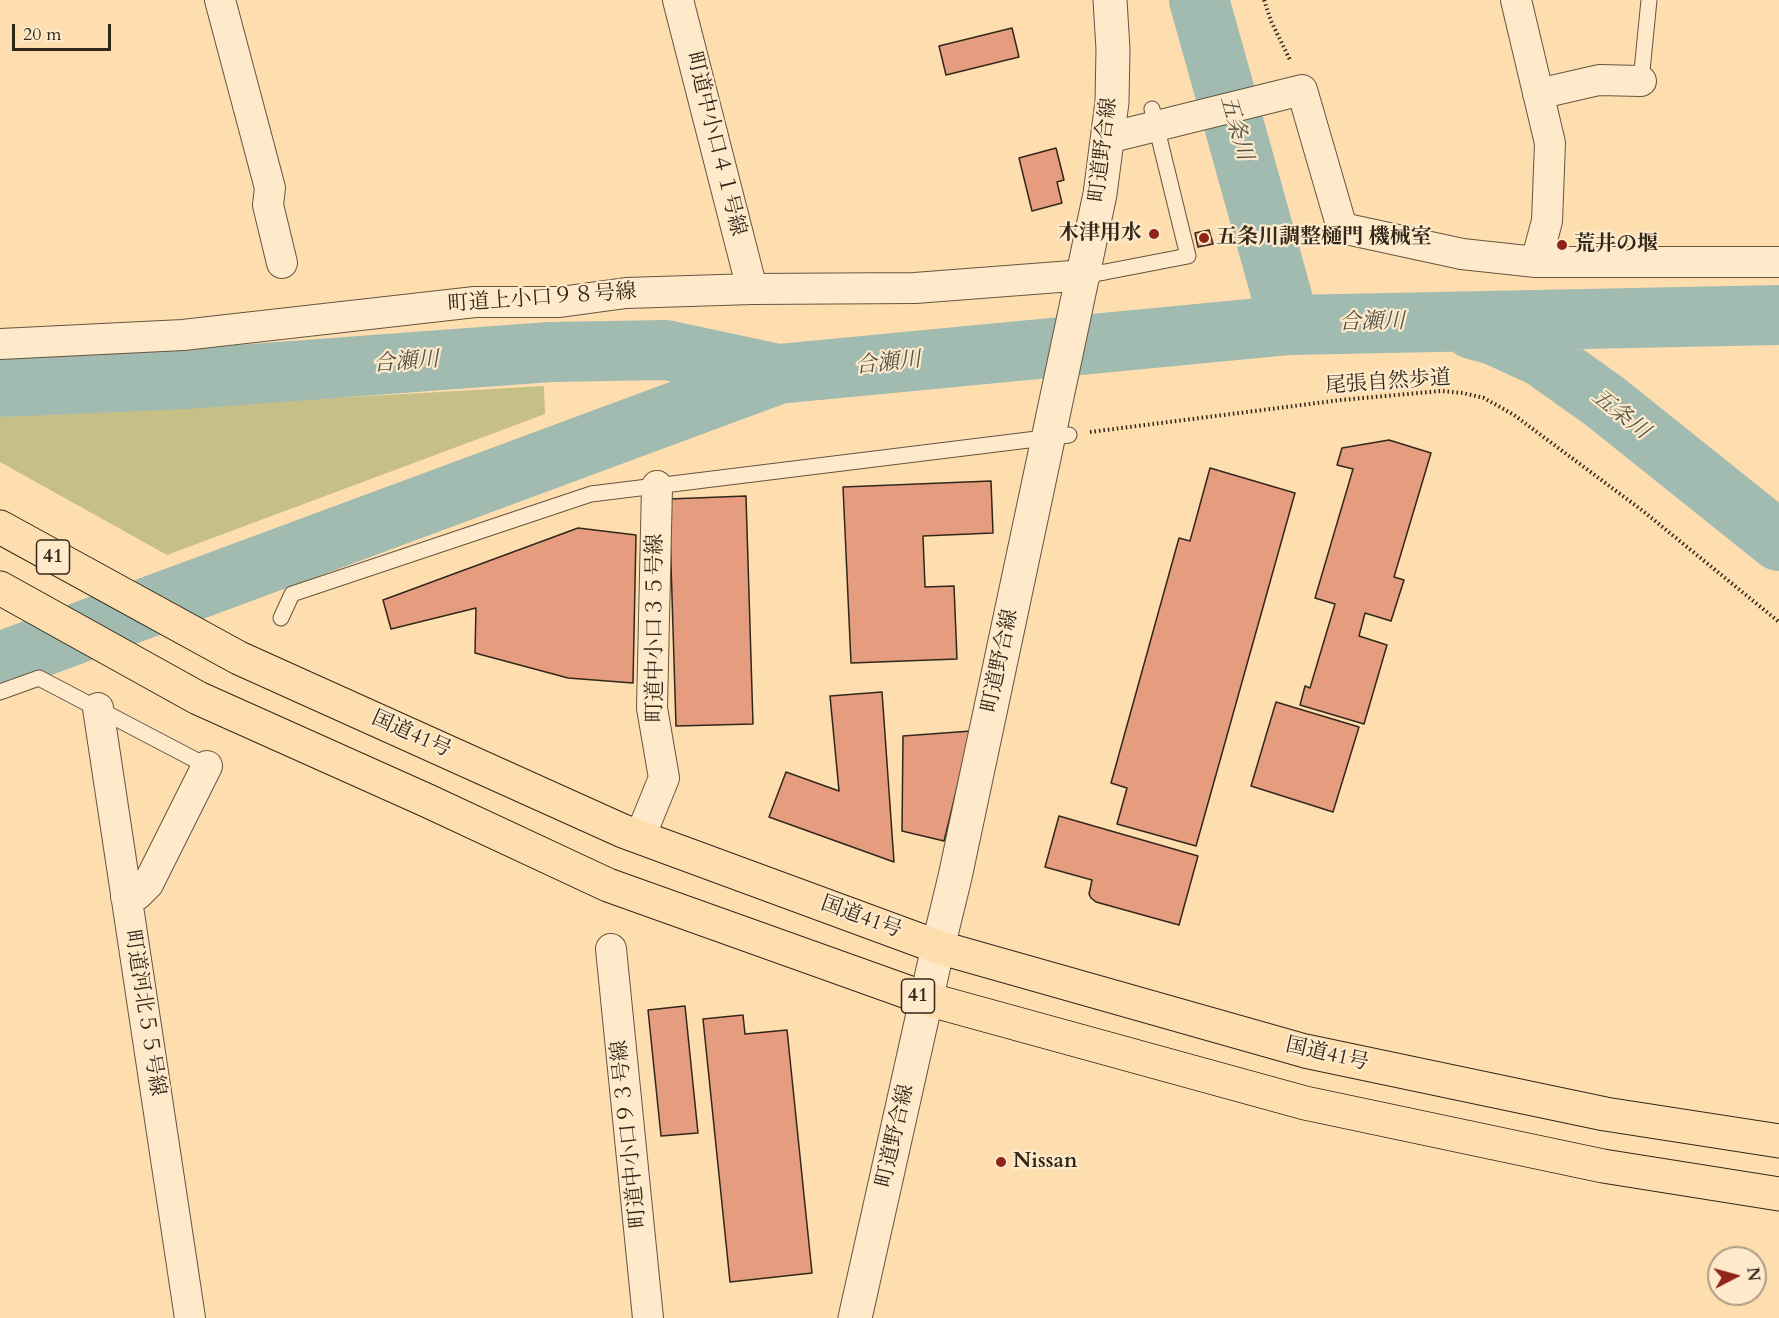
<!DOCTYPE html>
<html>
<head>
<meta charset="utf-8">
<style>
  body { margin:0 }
  #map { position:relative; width:1779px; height:1318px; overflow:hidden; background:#fedeaf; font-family:Cardo,serif }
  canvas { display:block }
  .north { position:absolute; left:1707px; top:1246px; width:60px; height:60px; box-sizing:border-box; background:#feeacb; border:2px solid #ac9c84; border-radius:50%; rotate:84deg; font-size:16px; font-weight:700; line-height:24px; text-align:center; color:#31271a }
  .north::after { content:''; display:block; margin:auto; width:21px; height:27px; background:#8f2418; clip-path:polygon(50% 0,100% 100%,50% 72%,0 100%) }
  .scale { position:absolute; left:12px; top:24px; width:99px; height:27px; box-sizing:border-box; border:3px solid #31271a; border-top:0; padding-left:8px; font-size:18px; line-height:21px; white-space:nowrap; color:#31271a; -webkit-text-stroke:4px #feeacb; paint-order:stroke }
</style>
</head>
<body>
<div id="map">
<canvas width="1779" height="1318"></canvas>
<div class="north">N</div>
<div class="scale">20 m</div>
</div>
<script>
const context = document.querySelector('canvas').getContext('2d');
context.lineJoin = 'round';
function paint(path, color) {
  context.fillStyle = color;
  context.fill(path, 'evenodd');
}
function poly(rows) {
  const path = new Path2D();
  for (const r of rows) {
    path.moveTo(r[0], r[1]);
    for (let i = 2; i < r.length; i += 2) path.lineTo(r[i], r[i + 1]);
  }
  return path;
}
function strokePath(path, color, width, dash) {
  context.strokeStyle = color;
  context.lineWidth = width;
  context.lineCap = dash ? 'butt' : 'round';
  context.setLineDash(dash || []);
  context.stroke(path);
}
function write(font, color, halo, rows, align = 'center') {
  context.font = font + ' Cardo,"Noto Serif JP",serif';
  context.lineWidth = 4.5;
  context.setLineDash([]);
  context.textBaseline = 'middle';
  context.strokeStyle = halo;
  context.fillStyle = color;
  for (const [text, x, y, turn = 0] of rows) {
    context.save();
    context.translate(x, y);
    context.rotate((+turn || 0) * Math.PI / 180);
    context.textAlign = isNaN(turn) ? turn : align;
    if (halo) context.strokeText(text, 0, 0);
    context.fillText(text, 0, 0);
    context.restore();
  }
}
const green = poly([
  [544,386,545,414,167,555,0,462,0,417]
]);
const river = poly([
  [1199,0,1290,325],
  [1472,329,1494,335,1542,357,1604,401,1779,541],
  [0,387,185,379,550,352,666,350,778,374,1290,325,1779,315],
  [0,662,778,374]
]);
const building = poly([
  [1012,28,1019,57,946,75,939,46,1012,28],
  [1056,148,1064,180,1057,182,1062,203,1032,211,1019,158,1056,148],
  [1209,230,1213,244,1198,247,1195,233,1209,230],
  [1389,440,1431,453,1394,577,1404,580,1391,621,1365,613,1359,636,1387,645,1364,724,1300,705,1305,686,1310,688,1335,604,1315,598,1353,469,1337,465,1342,448,1389,440],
  [1210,468,1295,493,1196,846,1117,824,1127,788,1111,783,1179,538,1190,541,1210,468],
  [991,481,993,533,923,536,925,587,954,586,957,659,851,663,843,487,991,481],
  [746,496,753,724,676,726,669,499,746,496],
  [578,528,636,535,633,683,568,678,475,653,476,608,391,629,383,600,578,528],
  [882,692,894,862,769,817,786,772,839,791,830,696,882,692],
  [1276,702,1359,727,1333,812,1251,786,1276,702],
  [971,731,944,841,902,831,903,736,971,731],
  [1059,816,1198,856,1179,925,1096,902,1091,898,1089,894,1092,880,1045,867,1059,816],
  [685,1006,698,1133,661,1136,648,1010,685,1006],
  [743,1015,745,1034,787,1030,812,1273,730,1282,703,1019,743,1015]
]);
const path = poly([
  [1264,0,1271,21,1290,60],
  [1090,432,1341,400,1441,391,1463,393,1484,398,1514,415,1643,511,1779,622]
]);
const service = poly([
  [1641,81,1649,0],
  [1085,275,1105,272,1188,256,1152,109],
  [281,618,292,594,591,494,1069,435],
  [0,692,39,678,207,766,210,760]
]);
const minor = poly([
  [220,0,270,188,268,205,282,263],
  [678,0,752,289],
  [1516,0,1550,143,1547,221,1536,262],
  [1538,94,1599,80,1641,81],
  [1108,138,1302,90,1342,228,1462,254,1536,262,1779,262],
  [0,344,183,335,475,302,560,302,626,293,752,289,915,288,1085,275],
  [98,708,190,1318],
  [640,837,664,778,652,708,657,486],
  [126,897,137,895,148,884,207,766],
  [611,949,648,1318]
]);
const tertiary = poly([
  [855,1318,938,947,955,877,1100,194,1112,102,1113,49,1110,0]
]);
const trunk = poly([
  [0,527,239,658,623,831,938,947,1305,1051,1605,1114,1779,1141],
  [0,588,198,698,428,801,608,885,927,999,1305,1103,1603,1166,1779,1194]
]);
const markers = [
  [1154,234,6,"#8f2418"],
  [1204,238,6,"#8f2418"],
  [1562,245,6,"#8f2418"],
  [1001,1162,6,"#8f2418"]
];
const shields = [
  [53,557,33],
  [918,996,33]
];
const shieldNames = [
  ["41",53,557],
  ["41",918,996]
];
const streetNames = [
  ["町道中小口４１号線",715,144,76],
  ["町道野合線",1104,150,-83],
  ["町道上小口９８号線",542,299,-4],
  ["尾張自然歩道",1388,383,-4],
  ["町道中小口３５号線",656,628,-90],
  ["町道野合線",1001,661,-78],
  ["国道41号",411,735,24],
  ["国道41号",861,918,20],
  ["町道河北５５号線",144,1013,81],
  ["国道41号",1327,1055,13],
  ["町道中小口９３号線",630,1134,-96],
  ["町道野合線",896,1136,-77]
];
const poiNames = [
  ["木津用水",1142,234,"right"],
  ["五条川調整樋門 機械室",1216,238],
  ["荒井の堰",1574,245],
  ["Nissan",1013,1162]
];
const waterNames = [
  ["五条川",1235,128,74],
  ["合瀬川",1372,323,-1],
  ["合瀬川",406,363,-4],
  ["合瀬川",888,364,-6],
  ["五条川",1620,415,38]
];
paint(green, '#c6bf86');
strokePath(river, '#a1bbb1', 60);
paint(building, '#e69c7f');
strokePath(building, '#31271a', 1.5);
strokePath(service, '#64553f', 17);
strokePath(minor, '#64553f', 32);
strokePath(tertiary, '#64553f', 35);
strokePath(trunk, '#31271a', 35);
strokePath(path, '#31271a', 4, [1.5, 3]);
strokePath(service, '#feeacb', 15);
strokePath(minor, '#feeacb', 30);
strokePath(tertiary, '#feeacb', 33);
strokePath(trunk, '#fedeaf', 33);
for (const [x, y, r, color] of markers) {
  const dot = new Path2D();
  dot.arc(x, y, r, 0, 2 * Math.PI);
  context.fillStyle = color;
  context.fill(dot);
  strokePath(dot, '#feeacb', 2);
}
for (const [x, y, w] of shields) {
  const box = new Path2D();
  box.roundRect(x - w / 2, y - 17, w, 34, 4.5);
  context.fillStyle = '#feeacb';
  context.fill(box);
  strokePath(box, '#31271a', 1.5);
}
write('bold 20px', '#31271a', null, shieldNames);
write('21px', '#31271a', '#feeacb', streetNames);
write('bold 21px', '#31271a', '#feeacb', poiNames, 'left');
write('italic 22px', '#535347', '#feeacb', waterNames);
</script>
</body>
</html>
